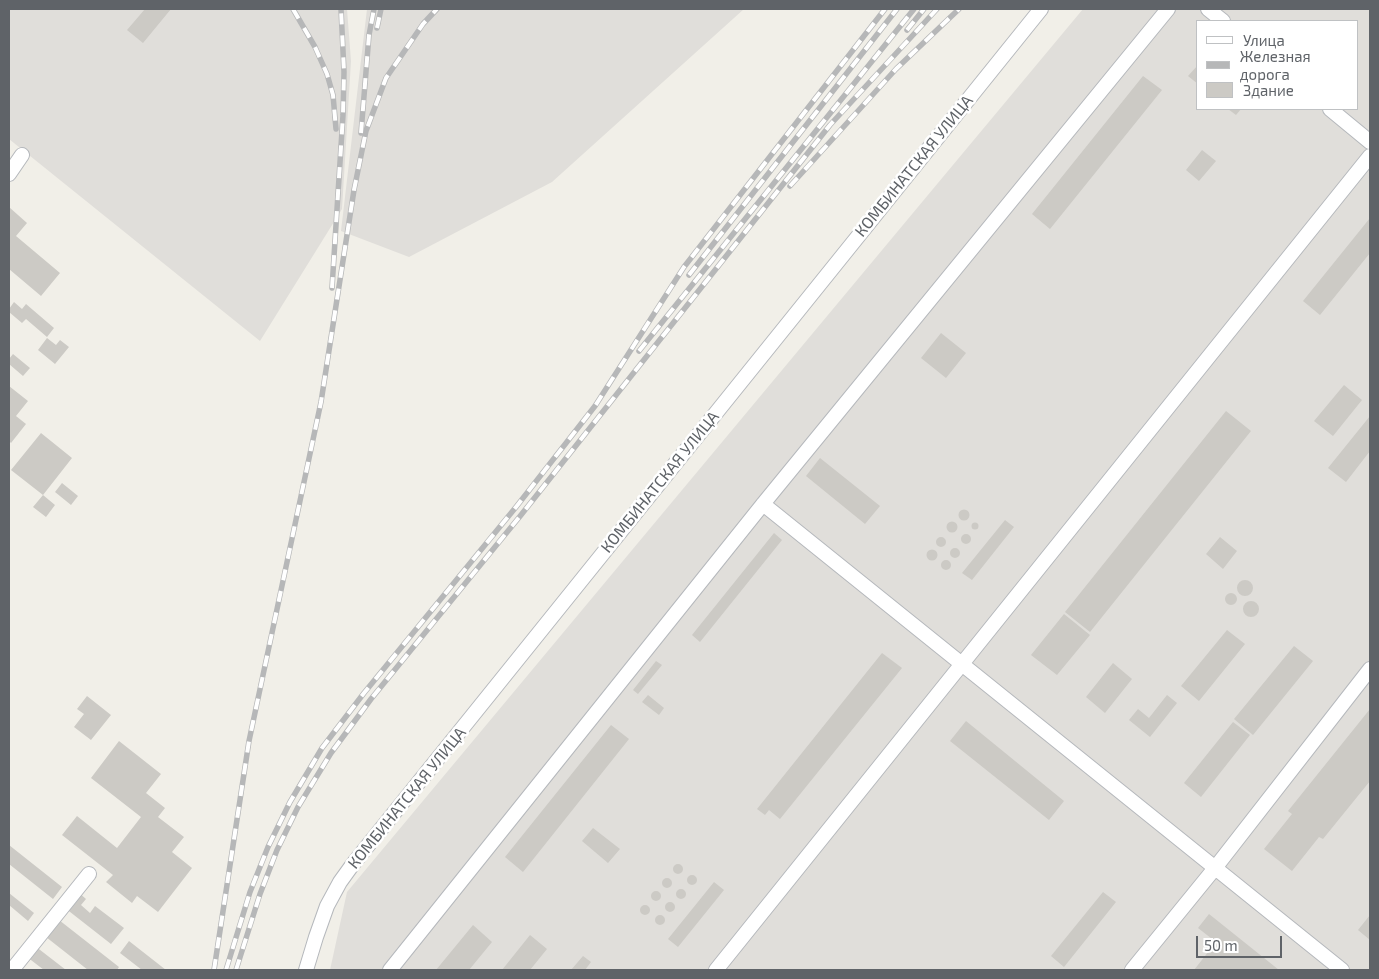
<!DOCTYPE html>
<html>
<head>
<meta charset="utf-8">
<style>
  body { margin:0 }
  #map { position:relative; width:1379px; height:979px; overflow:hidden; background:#f1efe8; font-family:"Exo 2",sans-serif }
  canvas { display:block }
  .frame { position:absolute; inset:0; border:10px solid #5f6368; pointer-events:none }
  .legend { position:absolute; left:1196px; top:20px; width:162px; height:90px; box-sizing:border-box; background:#fff; border:1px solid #bfc1c3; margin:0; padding:6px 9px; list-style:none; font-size:15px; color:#5f6368 }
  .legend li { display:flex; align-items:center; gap:10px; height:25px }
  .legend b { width:25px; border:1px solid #bfc1c3 }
  .scale { position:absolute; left:1196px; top:936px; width:86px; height:22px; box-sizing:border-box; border:2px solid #5f6368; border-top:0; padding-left:6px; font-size:15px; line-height:18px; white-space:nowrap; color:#5f6368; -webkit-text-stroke:4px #fff; paint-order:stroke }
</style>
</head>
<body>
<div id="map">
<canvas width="1379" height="979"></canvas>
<div class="frame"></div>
<ul class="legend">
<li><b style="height:6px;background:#fff"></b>Улица</li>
<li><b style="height:6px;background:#b6b7b8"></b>Железная дорога</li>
<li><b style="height:14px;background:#cccac5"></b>Здание</li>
</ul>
<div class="scale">50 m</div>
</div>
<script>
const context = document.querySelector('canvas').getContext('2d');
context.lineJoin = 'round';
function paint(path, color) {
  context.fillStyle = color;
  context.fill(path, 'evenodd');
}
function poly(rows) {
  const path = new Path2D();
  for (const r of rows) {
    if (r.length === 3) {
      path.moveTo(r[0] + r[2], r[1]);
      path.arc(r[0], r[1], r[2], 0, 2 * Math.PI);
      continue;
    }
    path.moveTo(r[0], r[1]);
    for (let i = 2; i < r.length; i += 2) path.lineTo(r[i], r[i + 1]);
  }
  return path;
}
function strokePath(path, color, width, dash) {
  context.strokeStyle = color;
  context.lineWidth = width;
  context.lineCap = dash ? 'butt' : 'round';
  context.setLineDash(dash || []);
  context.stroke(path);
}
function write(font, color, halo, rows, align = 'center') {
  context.font = font + ' "Exo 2",sans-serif';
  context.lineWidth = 5;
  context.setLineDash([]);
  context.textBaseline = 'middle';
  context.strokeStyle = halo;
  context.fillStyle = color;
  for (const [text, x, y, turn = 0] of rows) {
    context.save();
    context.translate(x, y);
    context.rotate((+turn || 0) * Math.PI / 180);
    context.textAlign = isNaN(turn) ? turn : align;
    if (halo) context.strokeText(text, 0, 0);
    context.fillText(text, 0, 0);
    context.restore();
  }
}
const industrial = poly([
  [9,9,347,9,351,61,342,209,260,341,9,139],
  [367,9,744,9,552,182,409,257,341,231],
  [1083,9,1370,9,1370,970,330,970,347,892],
  [1198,21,1358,21,1358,109,1198,109]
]);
const building = poly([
  [145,9,171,9,143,43,127,30],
  [1198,65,1198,84,1188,76],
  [1143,76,1162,90,1050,229,1032,214],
  [1228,109,1241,109,1236,115],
  [1202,150,1216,161,1199,181,1186,170],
  [9,207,27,223,16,236,60,273,41,296,9,269],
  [1370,218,1370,253,1320,315,1303,301],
  [14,302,22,309,26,304,54,328,47,337,26,319,22,323,9,312,9,309],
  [941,333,966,353,946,378,921,358],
  [47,338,56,345,60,340,69,347,55,364,38,350],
  [13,354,30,368,23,376,9,364,9,359],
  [1344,385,1362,400,1333,436,1314,421],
  [9,386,28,401,16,416,26,424,11,443,9,441],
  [1226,411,1251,431,1090,632,1065,612],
  [1370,416,1370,451,1346,482,1328,468],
  [41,433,72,458,43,495,11,470],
  [820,458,880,506,865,524,806,476],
  [62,483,78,496,71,505,55,492],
  [43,495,55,505,46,517,33,507],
  [964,515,5.5],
  [1005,520,1014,527,972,580,962,573],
  [952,527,5.5],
  [975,526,3.5],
  [774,533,782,540,700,642,692,635],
  [966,539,5],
  [1220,537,1237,551,1223,569,1206,554],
  [941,542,5],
  [955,553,5],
  [932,555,5.5],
  [946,565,5],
  [1245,588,8],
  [1231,599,6],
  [1251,609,8],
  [1064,614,1090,635,1057,675,1031,655],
  [1227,630,1245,644,1199,701,1181,686],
  [1294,646,1313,661,1253,735,1234,719],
  [882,653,902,668,780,819,769,810,765,815,757,809],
  [656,661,662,665,638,694,633,690],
  [1113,663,1132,679,1105,713,1086,697],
  [648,695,664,708,659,715,642,702],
  [1167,695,1177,703,1150,737,1129,720,1138,709,1149,718],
  [87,696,111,715,91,740,74,727,84,714,77,709],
  [1370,709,1370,781,1323,839,1319,837,1292,871,1264,849,1292,814,1288,811],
  [966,721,1064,801,1049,820,950,741],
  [1233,722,1250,735,1201,797,1184,783],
  [611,725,629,739,523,872,505,857],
  [119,741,161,774,146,793,165,808,158,817,184,837,172,852,192,868,158,912,137,896,132,903,106,882,113,875,62,835,77,816,117,848,141,817,91,778],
  [593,828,620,849,608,863,582,841],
  [9,845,62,887,53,899,9,864],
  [678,869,5],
  [692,880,5],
  [667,883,5],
  [714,882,724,890,678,947,668,939],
  [681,894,5],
  [656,896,5],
  [78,892,86,899,81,905,90,913,95,906,124,928,111,944,65,908],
  [1103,892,1116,902,1064,967,1051,956],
  [9,893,34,913,28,921,9,905],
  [670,907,5],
  [645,910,5],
  [1209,914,1279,970,1194,970,1216,942,1198,928],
  [1370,915,1370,940,1358,930],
  [660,920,5],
  [59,920,119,967,117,970,88,970,46,937],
  [473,925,492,942,469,970,436,970],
  [530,935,547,949,530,970,502,970],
  [129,941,166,970,142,970,120,953],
  [35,946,66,970,44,970,27,957],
  [583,956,591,962,585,970,571,970]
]);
const minor = poly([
  [1208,9,1223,21],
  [1330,109,1370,142],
  [9,174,22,155],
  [763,504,1342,970],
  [12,970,89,874],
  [306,970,316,937,327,906,340,882,353,864,1041,9],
  [390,970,763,504,1168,9],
  [716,970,1370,156],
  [1132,970,1215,868,1370,669]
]);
const rail = poly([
  [293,9,315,47,327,74,333,95,336,129],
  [377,28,381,9],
  [907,30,924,9],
  [361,133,369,35,374,9],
  [790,186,896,69,959,9],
  [689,275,897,9],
  [332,288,343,115,344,72,341,9],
  [639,351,914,9],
  [214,970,249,741,321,402,354,190,366,131,386,78,423,24,437,9],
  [226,970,250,892,268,847,290,802,322,748,364,693,516,507,595,406,684,267,885,9],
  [236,970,260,894,277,850,298,807,331,753,371,699,521,515,830,125,937,9]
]);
const streetNames = [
  ["КОМБИНАТСКАЯ УЛИЦА",914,166,-51],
  ["КОМБИНАТСКАЯ УЛИЦА",660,482,-51],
  ["КОМБИНАТСКАЯ УЛИЦА",407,798,-51]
];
paint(industrial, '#e0deda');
paint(building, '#cccac5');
strokePath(minor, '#b5b8bc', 16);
strokePath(minor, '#fff', 14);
strokePath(rail, '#b6b7b8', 5.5);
strokePath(rail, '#fff', 4, [11]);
write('16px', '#5f6368', '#fff', streetNames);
</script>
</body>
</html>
